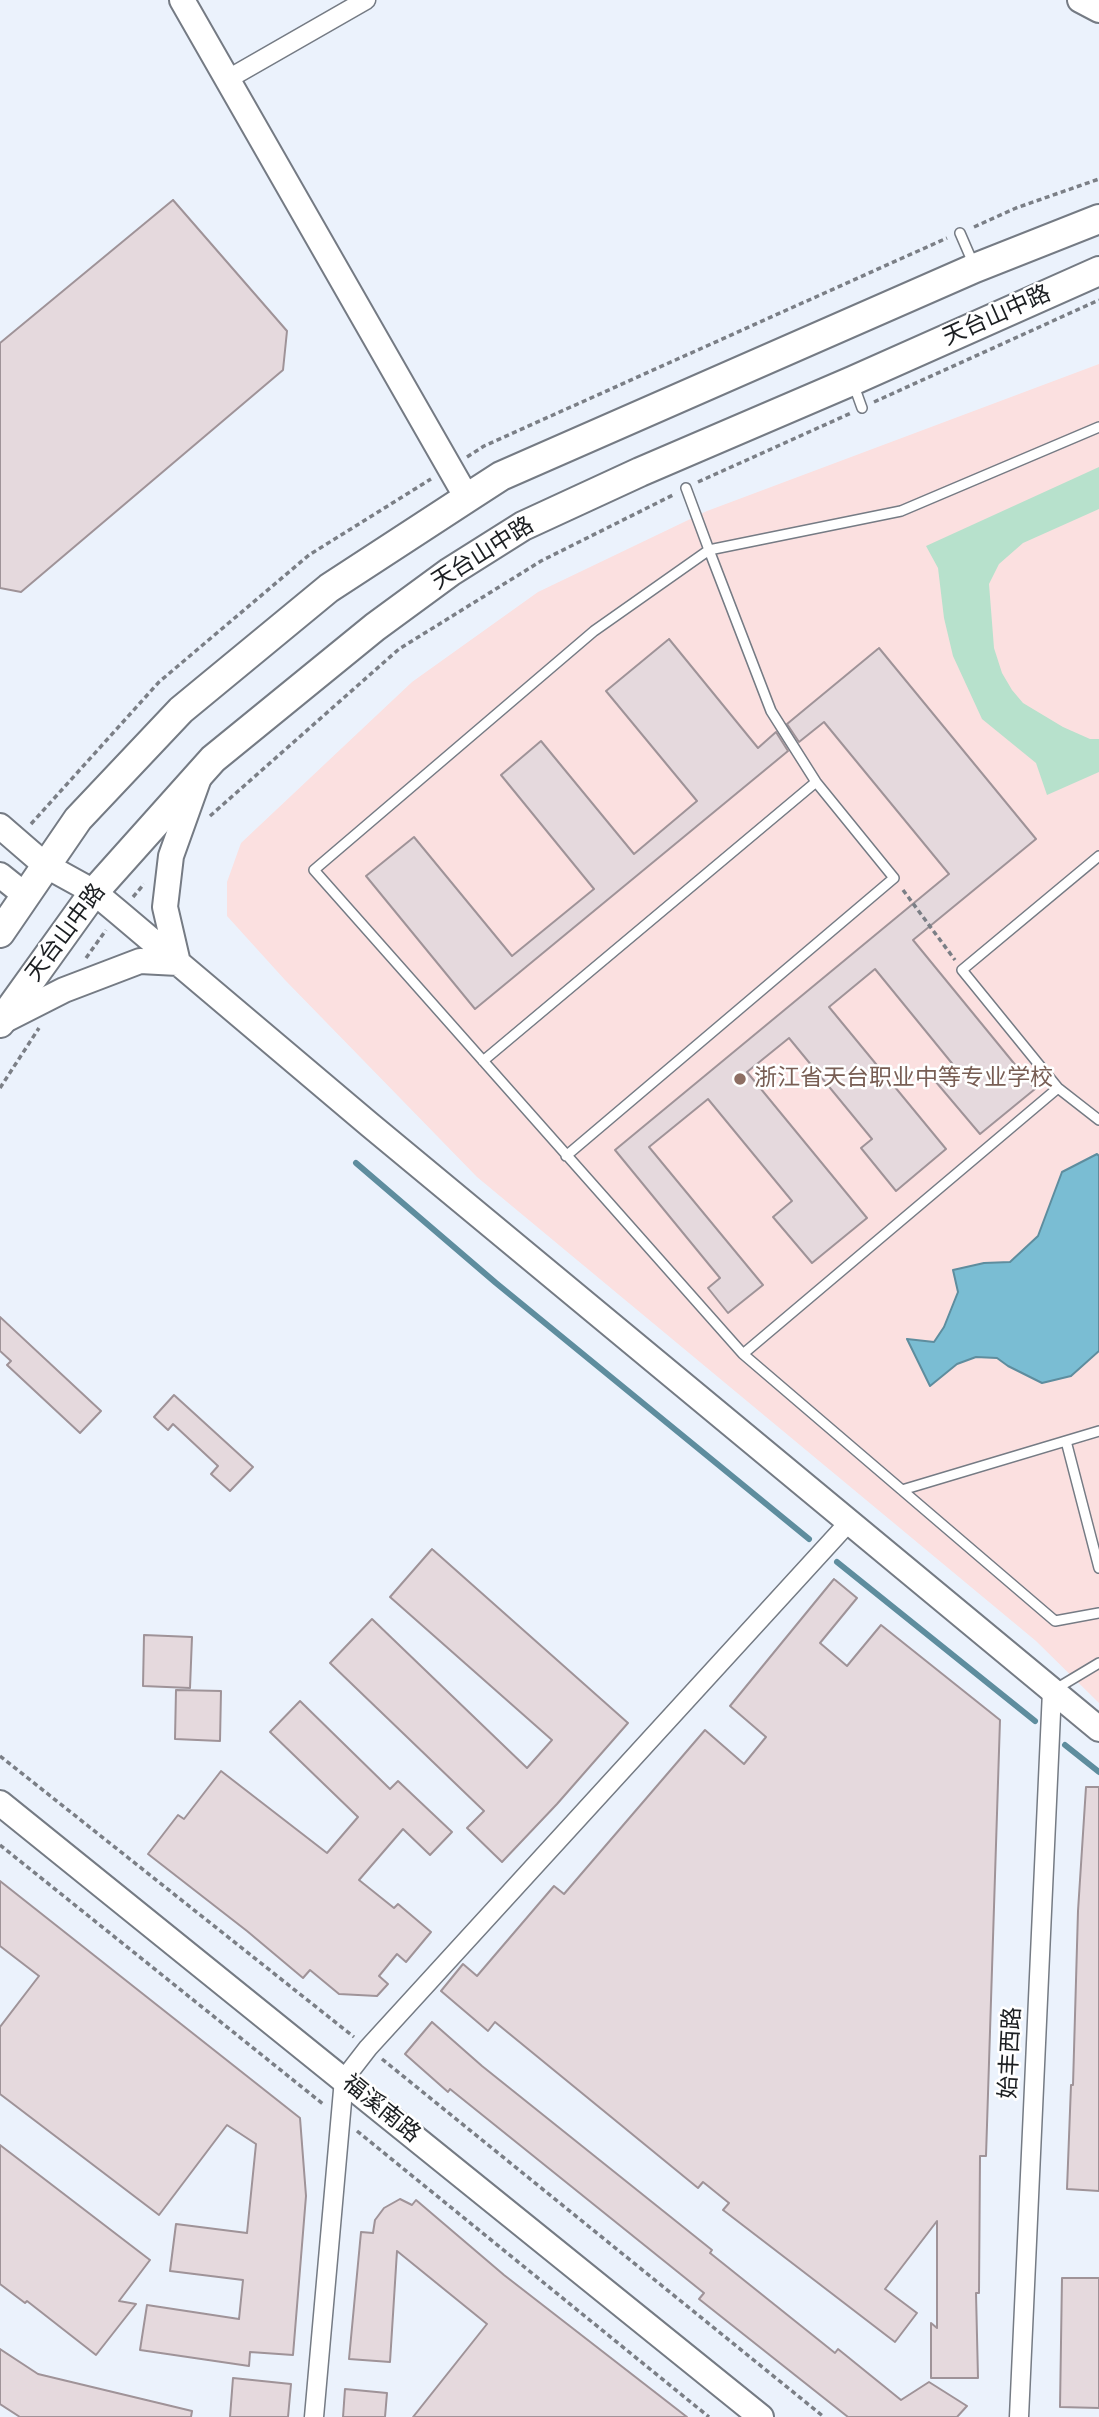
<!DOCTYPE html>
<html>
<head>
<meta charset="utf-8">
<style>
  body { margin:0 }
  canvas { display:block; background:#ebf2fc }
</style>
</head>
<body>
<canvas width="1099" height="2417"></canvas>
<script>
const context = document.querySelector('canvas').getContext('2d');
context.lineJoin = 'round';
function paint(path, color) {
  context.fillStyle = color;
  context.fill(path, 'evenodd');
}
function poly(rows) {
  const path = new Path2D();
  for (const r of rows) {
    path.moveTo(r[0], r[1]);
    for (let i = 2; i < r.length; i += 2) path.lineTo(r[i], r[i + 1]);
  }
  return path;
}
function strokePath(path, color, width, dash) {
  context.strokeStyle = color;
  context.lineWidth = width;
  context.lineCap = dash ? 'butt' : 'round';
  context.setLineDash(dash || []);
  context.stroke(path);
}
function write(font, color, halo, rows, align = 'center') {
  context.font = font + ' Helvetica,"Noto Sans SC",sans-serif';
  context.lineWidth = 5;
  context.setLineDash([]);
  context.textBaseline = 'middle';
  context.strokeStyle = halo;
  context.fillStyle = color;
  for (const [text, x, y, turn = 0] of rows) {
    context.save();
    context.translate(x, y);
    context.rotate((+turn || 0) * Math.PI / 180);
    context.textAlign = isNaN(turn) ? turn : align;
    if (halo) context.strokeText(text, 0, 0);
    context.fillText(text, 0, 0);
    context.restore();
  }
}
const education = poly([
  [1099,364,1099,1703,1036,1641,477,1177,285,980,227,916,227,882,241,843,412,682,538,592,707,511]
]);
const green = poly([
  [1099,467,1099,509,1023,543,999,564,989,584,994,648,1002,673,1012,690,1023,703,1063,727,1090,739,1099,739,1099,772,1047,795,1036,763,982,719,953,656,944,618,938,568,926,546]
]);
const water = poly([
  [1097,1154,1099,1156,1099,1351,1071,1376,1042,1383,1008,1366,997,1358,976,1357,957,1364,930,1386,907,1339,934,1342,944,1327,958,1292,953,1270,984,1263,1010,1262,1038,1236,1062,1172,1097,1154]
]);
const stream = poly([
  [356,1163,496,1283,809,1539],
  [837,1562,1035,1721],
  [1065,1745,1099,1772]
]);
const building = poly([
  [173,200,287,331,283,370,21,592,0,588,0,343,173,200],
  [669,639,758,748,776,732,788,751,475,1009,366,876,414,837,512,956,594,889,501,775,541,741,634,854,697,801,606,691,669,639],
  [879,648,1036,839,913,940,1035,1089,980,1134,936,1082,955,1067,875,969,829,1007,946,1149,896,1191,861,1148,872,1139,789,1038,747,1072,867,1218,812,1263,773,1217,792,1201,708,1099,649,1147,763,1285,728,1313,708,1288,720,1278,615,1150,949,874,824,722,799,742,787,724,879,648],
  [0,1317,101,1411,80,1433,7,1365,11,1361,0,1351,0,1317],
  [174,1395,253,1467,230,1491,211,1474,218,1466,173,1424,168,1430,154,1417,174,1395],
  [432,1549,628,1723,557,1804,502,1862,467,1828,484,1811,330,1663,372,1619,527,1768,552,1740,390,1597,432,1549],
  [834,1579,857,1598,820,1643,847,1666,881,1625,1000,1720,986,2156,980,2156,979,2293,976,2293,978,2378,931,2378,931,2323,937,2328,937,2221,885,2289,917,2313,895,2342,723,2210,729,2203,703,2182,698,2188,495,2022,488,2031,441,1991,463,1964,477,1976,554,1886,564,1894,705,1730,744,1764,766,1737,730,1706,834,1579],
  [144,1635,192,1637,190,1688,143,1686,144,1635],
  [176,1690,221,1691,220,1741,175,1739,176,1690],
  [300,1701,390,1789,398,1781,452,1832,430,1855,403,1829,359,1880,394,1908,398,1904,431,1932,406,1962,397,1954,379,1976,388,1984,377,1996,339,1994,310,1970,303,1978,247,1931,148,1854,178,1815,184,1819,221,1771,327,1853,358,1817,270,1732,300,1701],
  [1086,1787,1099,1787,1099,2191,1067,2189,1071,2085,1073,2085,1078,1911,1086,1787],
  [0,1881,300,2118,306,2196,293,2355,250,2352,249,2366,140,2350,147,2305,239,2319,243,2280,170,2271,176,2224,247,2233,256,2144,227,2125,159,2215,0,2094,0,2027,39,1976,0,1946,0,1881],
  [432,2022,482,2066,712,2250,710,2253,835,2353,838,2349,901,2400,929,2382,967,2406,957,2417,848,2417,699,2299,704,2293,450,2089,448,2092,405,2054,432,2022],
  [0,2145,150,2260,119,2301,136,2304,96,2355,27,2301,25,2303,0,2284,0,2145],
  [400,2199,412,2205,416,2200,504,2275,687,2417,413,2417,487,2324,397,2251,390,2362,349,2359,361,2232,373,2233,375,2220,384,2208,400,2199],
  [1062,2278,1099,2278,1099,2408,1060,2407,1062,2278],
  [0,2349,38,2374,192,2411,191,2417,20,2417,0,2404,0,2349],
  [233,2378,291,2384,288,2417,230,2417,233,2378],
  [345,2389,387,2393,385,2417,343,2417,345,2389]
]);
const path = poly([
  [974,227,1016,208,1099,179],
  [874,402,1099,300],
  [467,457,484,446,947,238],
  [698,482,851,413],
  [210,816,399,649,541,561,673,495],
  [31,824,159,682,309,555,431,479],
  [903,890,955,960],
  [133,897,144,884],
  [86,958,106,930],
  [0,1088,39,1028],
  [0,1756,354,2037],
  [0,1845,323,2104],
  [382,2059,824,2417],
  [357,2131,709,2417]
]);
const lane = poly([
  [960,233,973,263],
  [853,383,862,408],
  [686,488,709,550,901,511,1099,427],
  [816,782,771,711,709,550,594,631,314,870,743,1354,1055,1621,1099,1613],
  [483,1061,816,782,894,878,566,1156],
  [1058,1088,1099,1120],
  [743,1354,1058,1088,962,970,1099,856],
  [1066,1441,1099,1568],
  [902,1490,1099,1431],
  [1054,1690,1099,1663]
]);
const street = poly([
  [228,79,366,0],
  [314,2417,344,2079,368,2048,850,1521],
  [1019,2417,1052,1691]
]);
const secondary = poly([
  [182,0,467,498],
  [1080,0,1099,10],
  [0,826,45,865,94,892,118,912,370,1125,1099,1729],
  [0,875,25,895],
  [1,1022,64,990,140,961,178,963,165,907,171,856,200,775],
  [0,1803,761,2417]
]);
const primary = poly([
  [0,933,78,819,181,710,329,588,467,498,501,476,975,268,1099,219],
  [0,1023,94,892,213,759,375,627,450,572,523,526,640,472,852,381,1099,271]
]);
const markers = [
  [740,1079,7,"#8d6e63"]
];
const streetNames = [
  ["天台山中路",997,316,-24],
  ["天台山中路",483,554,-32],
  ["天台山中路",66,933,-53],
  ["始丰西路",1011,2053,-87],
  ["福溪南路",381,2109,39]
];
const educationNames = [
  ["浙江省天台职业中等专业学校",754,1079]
];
paint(education, '#fbe0e0');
paint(green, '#b7e1cc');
paint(water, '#7abdd3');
strokePath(water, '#5e8d9e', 2);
strokePath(stream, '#5e8d9e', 6);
paint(building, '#e5d9dd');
strokePath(building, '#9f9398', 2);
strokePath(lane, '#757b84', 12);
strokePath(street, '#757b84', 21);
strokePath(secondary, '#757b84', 28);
strokePath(primary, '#757b84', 32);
strokePath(path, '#7b7f86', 3.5, [5, 3.5]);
strokePath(lane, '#fff', 9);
strokePath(street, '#fff', 18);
strokePath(secondary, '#fff', 24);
strokePath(primary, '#fff', 28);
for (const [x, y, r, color] of markers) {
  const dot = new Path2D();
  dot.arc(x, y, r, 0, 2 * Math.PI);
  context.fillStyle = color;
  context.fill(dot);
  strokePath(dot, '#fff', 2.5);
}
write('23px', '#1b1e21', '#fff', streetNames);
write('23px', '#785e54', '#fff', educationNames, 'left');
</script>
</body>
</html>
